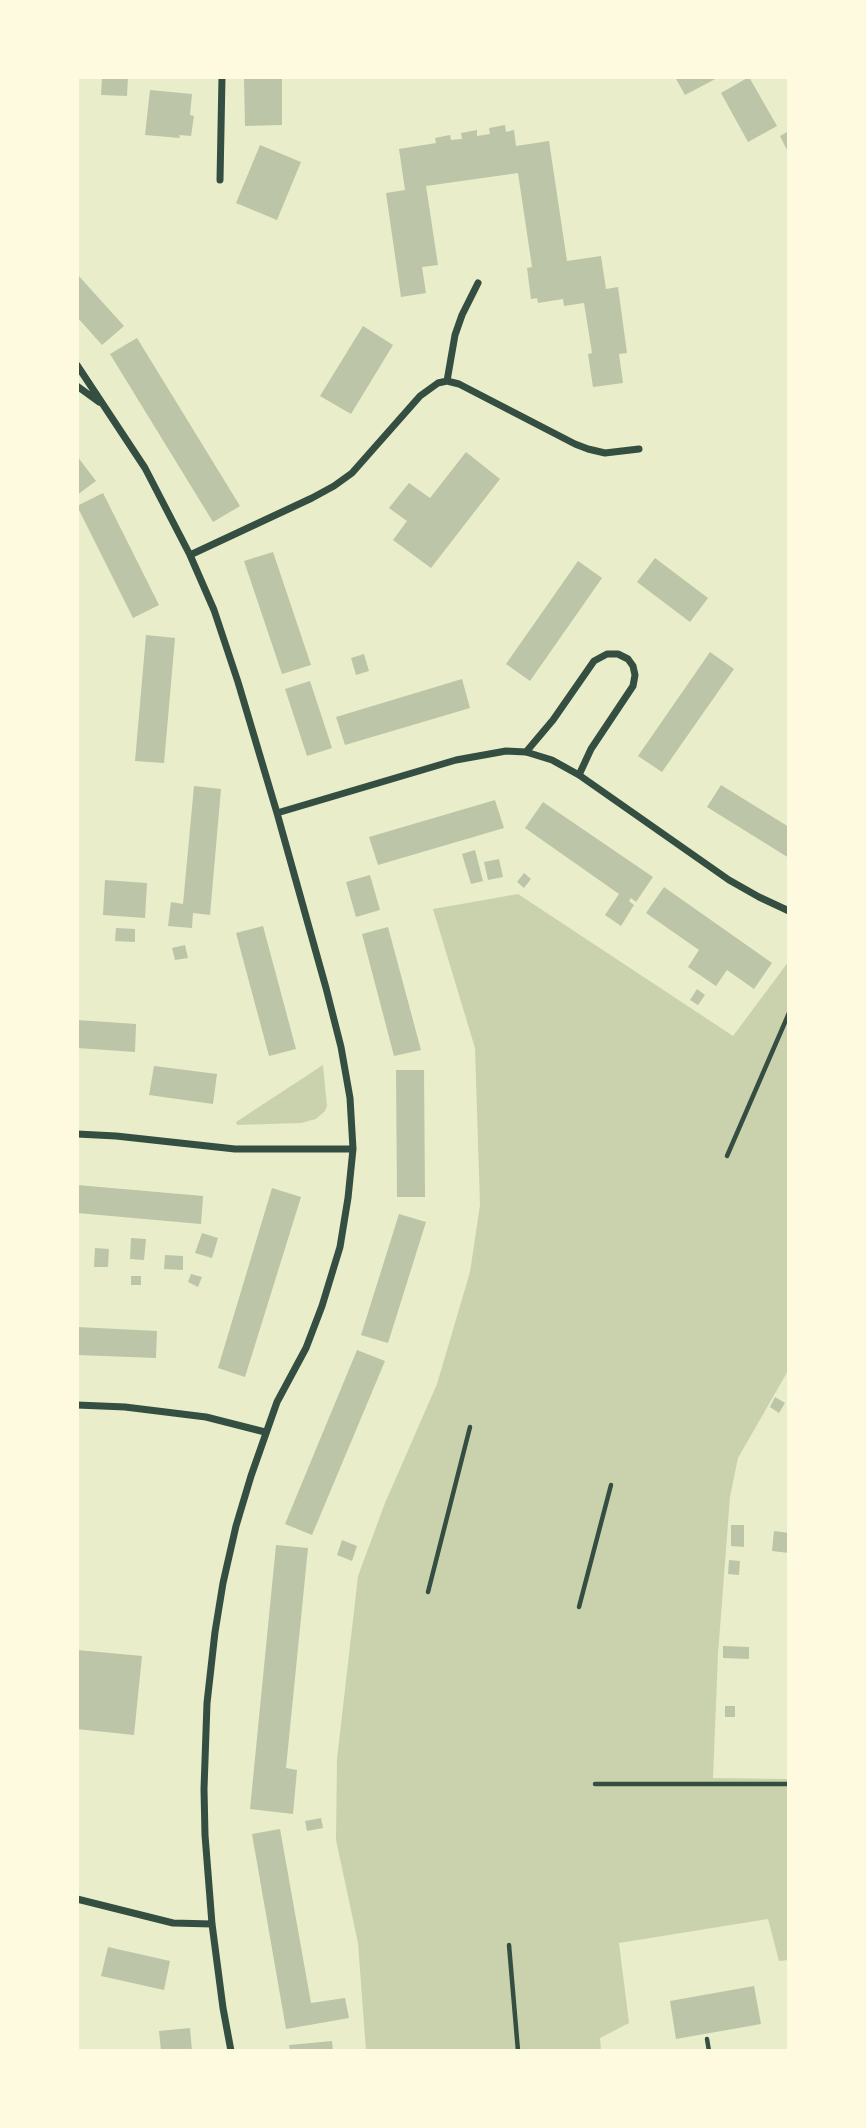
<!DOCTYPE html>
<html>
<head>
<meta charset="utf-8">
<style>
  body { margin:0 }
  #map { position:relative; width:866px; height:2128px; overflow:hidden; background:#e9edc9; font-family:"DejaVu Sans",sans-serif }
  canvas { display:block }
  .frame { position:absolute; inset:0; border:79px solid #fefae0; pointer-events:none }
</style>
</head>
<body>
<div id="map">
<canvas width="866" height="2128"></canvas>
<div class="frame"></div>
</div>
<script>
const context = document.querySelector('canvas').getContext('2d');
context.lineJoin = 'round';
function paint(path, color) {
  context.fillStyle = color;
  context.fill(path, 'evenodd');
}
function poly(rows) {
  const path = new Path2D();
  for (const r of rows) {
    path.moveTo(r[0], r[1]);
    for (let i = 2; i < r.length; i += 2) path.lineTo(r[i], r[i + 1]);
  }
  return path;
}
function strokePath(path, color, width, dash) {
  context.strokeStyle = color;
  context.lineWidth = width;
  context.lineCap = dash ? 'butt' : 'round';
  context.setLineDash(dash || []);
  context.stroke(path);
}
const green = poly([
  [518,894,733,1036,789,961,789,1369,738,1458,730,1497,718,1654,713,1778,789,1779,789,1960,779,1961,768,1919,619,1943,629,2023,600,2038,601,2051,366,2051,358,1943,336,1840,337,1759,358,1576,385,1503,437,1384,470,1272,480,1205,475,1048,433,909],
  [323,1065,327,1106,325,1111,316,1119,301,1123,237,1125,236,1122]
]);
const building = poly([
  [102,77,128,77,127,96,101,95],
  [244,77,282,77,282,125,245,126],
  [675,77,719,77,685,95],
  [749,77,777,126,748,142,721,93],
  [150,90,192,94,190,115,194,116,191,136,179,135,180,138,145,135],
  [505,125,506,132,514,130,516,146,549,141,567,261,601,256,606,289,618,287,627,353,619,354,623,383,593,387,588,354,592,353,584,303,564,306,563,299,538,303,537,298,531,299,527,268,532,267,518,173,426,186,438,265,422,267,426,293,401,297,386,193,405,190,399,149,436,143,435,138,450,135,451,140,462,139,461,133,477,130,477,136,490,134,489,128],
  [789,131,789,154,780,136],
  [260,145,301,162,277,220,236,203],
  [77,274,124,326,102,345,77,317],
  [363,326,393,345,351,414,320,396],
  [137,338,240,506,213,522,110,354],
  [466,452,500,479,431,568,393,540,407,521,389,508,409,483,430,498],
  [77,456,96,481,77,495],
  [103,493,159,605,133,618,77,506],
  [273,552,311,665,282,674,244,561],
  [655,558,708,598,690,622,637,582],
  [578,561,602,578,530,681,506,664],
  [146,635,175,638,164,763,135,761],
  [710,652,734,669,662,772,638,756],
  [364,654,369,671,356,675,351,658],
  [462,679,470,708,345,745,336,717],
  [310,681,332,748,307,756,285,689],
  [721,785,789,827,789,858,707,807],
  [194,786,221,789,210,915,193,913,192,928,168,926,171,902,183,904],
  [495,800,504,828,378,865,369,837],
  [543,802,653,877,636,902,631,898,629,901,634,905,621,926,605,915,619,894,525,828],
  [475,850,483,881,471,884,462,854],
  [499,859,503,877,488,880,484,862],
  [524,873,531,879,524,888,517,882],
  [370,875,380,910,356,917,346,882],
  [105,880,147,883,145,918,103,915],
  [664,887,772,963,754,989,727,970,716,986,688,967,699,950,646,913],
  [263,926,296,1049,269,1056,236,933],
  [388,927,421,1050,394,1056,362,934],
  [116,928,135,929,135,942,115,941],
  [185,945,188,958,175,960,172,948],
  [697,989,705,995,698,1005,690,1000],
  [77,1020,136,1024,135,1052,77,1048],
  [154,1066,217,1074,213,1104,149,1095],
  [396,1070,424,1070,425,1197,397,1197],
  [77,1185,203,1196,201,1224,77,1213],
  [272,1188,301,1197,245,1377,218,1368],
  [399,1214,426,1222,388,1343,361,1335],
  [202,1233,218,1238,212,1258,195,1253],
  [131,1238,146,1239,144,1260,130,1259],
  [95,1248,109,1249,108,1267,94,1267],
  [165,1255,183,1256,183,1270,164,1269],
  [191,1274,202,1277,198,1287,188,1282],
  [131,1276,141,1276,141,1285,131,1285],
  [77,1327,157,1331,156,1358,77,1355],
  [357,1350,385,1361,312,1535,285,1524],
  [775,1397,785,1403,779,1413,770,1407],
  [731,1525,744,1525,744,1547,731,1546],
  [774,1531,789,1533,789,1553,772,1551],
  [342,1540,357,1546,352,1561,337,1555],
  [276,1545,308,1548,286,1768,297,1770,293,1814,250,1809],
  [729,1560,740,1561,739,1575,728,1574],
  [723,1646,749,1647,749,1659,723,1658],
  [77,1650,142,1656,134,1735,77,1729],
  [725,1706,735,1706,735,1717,725,1717],
  [321,1818,323,1828,307,1831,305,1821],
  [280,1829,311,2003,345,1998,349,2018,286,2029,252,1834],
  [108,1947,170,1961,164,1990,101,1976],
  [754,1986,761,2024,676,2039,670,2001],
  [190,2028,192,2051,161,2051,159,2031],
  [332,2041,333,2051,290,2051,289,2045]
]);
const path = poly([
  [727,1156,789,1013],
  [428,1592,470,1427],
  [579,1607,611,1485],
  [595,1784,789,1784],
  [509,1945,518,2051],
  [707,2039,709,2051]
]);
const minor = poly([
  [220,180,222,77],
  [77,365,145,468,190,555,214,610,238,682,277,813,326,988,341,1047,350,1098,353,1149,348,1198,340,1247,322,1306,306,1348,277,1402,251,1476,236,1526,223,1583,215,1632,207,1703,204,1789,205,1835,212,1924,223,2008,231,2051],
  [447,381,455,335,462,315,478,283],
  [77,386,99,402],
  [190,555,312,498,334,486,352,473,420,396,438,383,447,381,459,384,575,444,588,449,605,453,639,449],
  [526,752,553,720,594,661,607,654,618,654,628,659,633,666,635,675,633,686,591,749,579,775],
  [277,813,456,760,506,751,526,752,552,760,579,775,729,880,759,897,789,911],
  [77,1134,116,1136,235,1149,353,1149],
  [77,1405,125,1407,206,1417,265,1432],
  [77,1899,173,1923,212,1924]
]);
paint(green, '#cad2ad');
paint(building, '#bcc5a7');
strokePath(path, '#344e41', 4.5);
strokePath(minor, '#344e41', 7);
</script>
</body>
</html>
